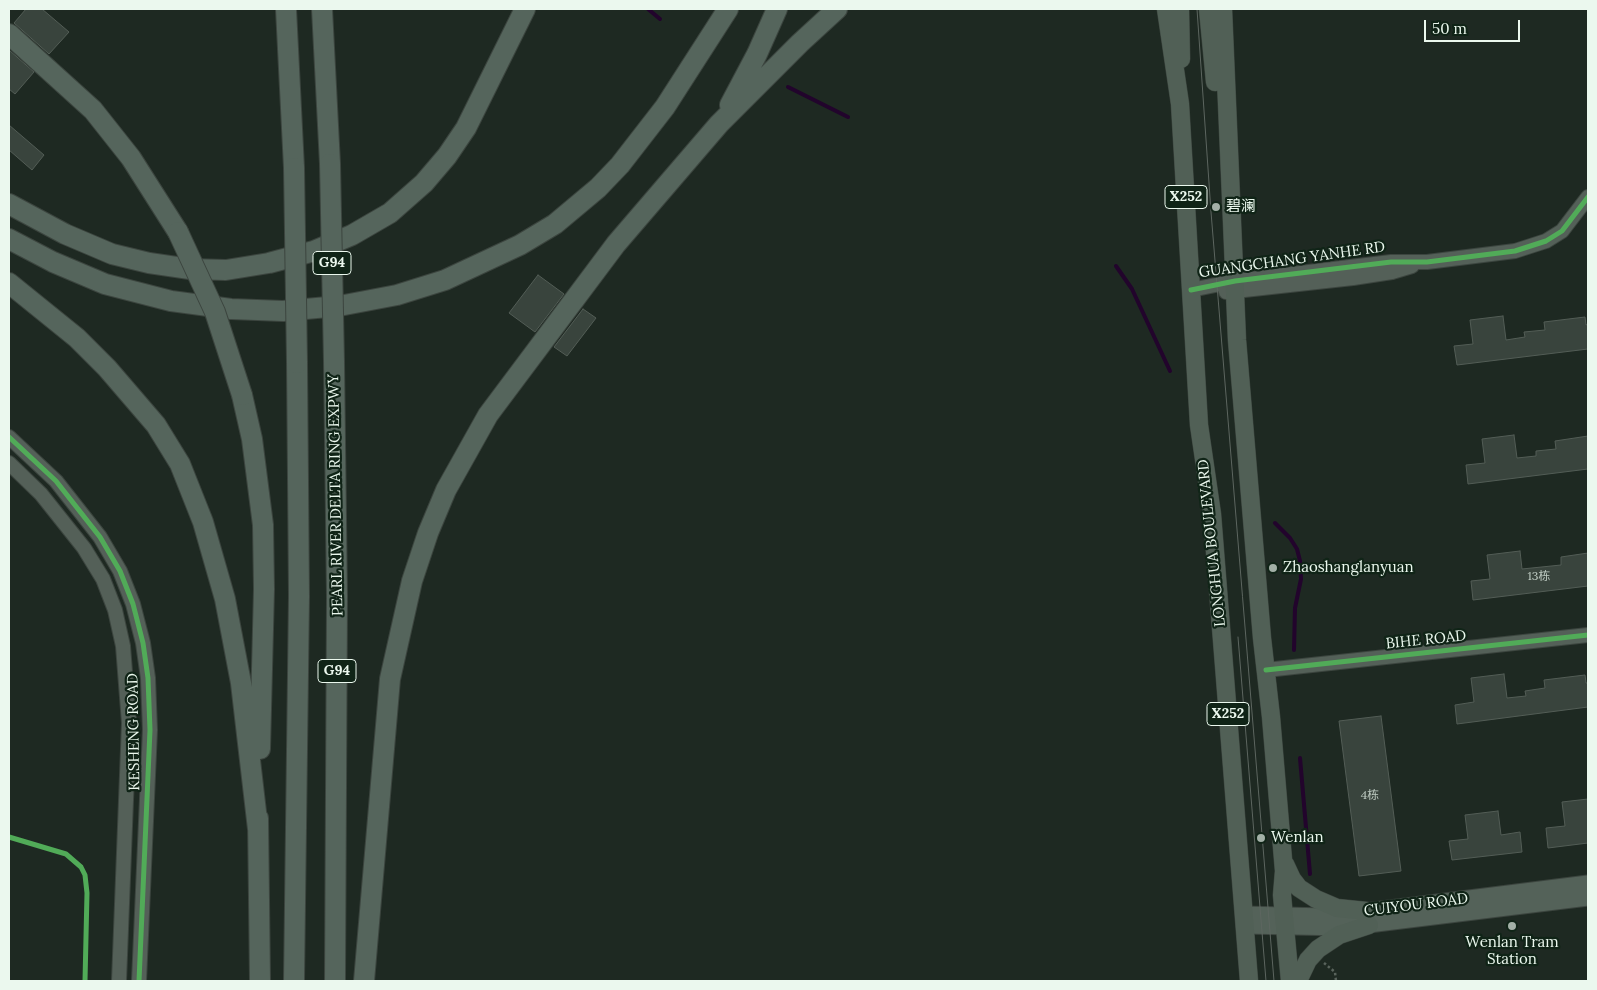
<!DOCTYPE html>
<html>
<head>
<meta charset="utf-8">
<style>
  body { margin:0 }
  #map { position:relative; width:1597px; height:990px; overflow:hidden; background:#1e2922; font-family:Lora,serif }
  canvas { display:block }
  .frame { position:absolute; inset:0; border:10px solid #ebf8ee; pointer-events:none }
  .scale { position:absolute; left:1424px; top:20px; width:96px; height:22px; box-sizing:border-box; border:2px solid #ebf8ee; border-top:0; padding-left:6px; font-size:15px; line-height:18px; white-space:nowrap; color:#ebf8ee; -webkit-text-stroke:4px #102417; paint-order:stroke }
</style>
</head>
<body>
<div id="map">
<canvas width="1597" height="990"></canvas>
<div class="frame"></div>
<div class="scale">50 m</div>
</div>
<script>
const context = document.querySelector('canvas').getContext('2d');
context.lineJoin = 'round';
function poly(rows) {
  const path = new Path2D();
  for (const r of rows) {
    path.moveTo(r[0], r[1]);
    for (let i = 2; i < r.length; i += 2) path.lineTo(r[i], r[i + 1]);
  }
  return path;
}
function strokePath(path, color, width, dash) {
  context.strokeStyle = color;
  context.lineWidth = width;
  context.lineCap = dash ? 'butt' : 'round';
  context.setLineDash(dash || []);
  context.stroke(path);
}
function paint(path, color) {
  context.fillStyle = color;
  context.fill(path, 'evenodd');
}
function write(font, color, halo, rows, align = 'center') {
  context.font = font + ' Lora,"Noto Sans SC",serif';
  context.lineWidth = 4.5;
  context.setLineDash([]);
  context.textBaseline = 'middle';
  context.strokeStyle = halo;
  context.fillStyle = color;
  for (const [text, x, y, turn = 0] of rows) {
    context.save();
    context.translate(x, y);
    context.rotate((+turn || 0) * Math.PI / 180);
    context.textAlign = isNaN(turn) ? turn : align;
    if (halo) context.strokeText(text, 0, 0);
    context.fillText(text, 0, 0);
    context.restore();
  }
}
const stream = poly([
  [648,9,660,19],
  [788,87,848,117],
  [1116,266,1132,289,1170,371],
  [1275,523,1290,538,1297,549,1300,561,1301,579,1295,608,1294,650],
  [1300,758,1310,874]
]);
const building = poly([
  [26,9,42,9,69,32,49,54,14,23,26,9],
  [9,50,34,72,15,94,9,89,9,50],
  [9,125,44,155,32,170,9,150,9,125],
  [538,275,564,294,535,332,509,313,538,275],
  [583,309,596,318,567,356,554,347,583,309],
  [1503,316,1506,340,1525,337,1524,332,1545,330,1544,322,1585,317,1586,325,1588,324,1588,349,1457,365,1454,346,1473,344,1470,320,1503,316],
  [1514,435,1517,458,1536,456,1536,451,1556,449,1555,441,1588,436,1588,469,1468,484,1466,465,1485,463,1482,439,1514,435],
  [1520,551,1522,569,1561,565,1561,557,1588,553,1588,586,1473,600,1471,581,1490,579,1487,555,1520,551],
  [1504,674,1507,698,1526,696,1525,691,1545,688,1544,680,1585,675,1586,683,1588,683,1588,707,1457,724,1455,705,1474,702,1471,678,1504,674],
  [1381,716,1401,871,1359,876,1339,721,1381,716],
  [1588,799,1588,843,1548,848,1546,828,1565,826,1562,802,1588,799],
  [1498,811,1501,835,1520,832,1522,852,1452,860,1449,841,1468,839,1465,815,1498,811]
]);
const path = poly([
  [1324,963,1335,972,1336,981]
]);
const tertiary = poly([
  [1191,290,1235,281,1391,262,1427,262,1515,251,1546,241,1562,231,1588,197],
  [1226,292,1353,278,1392,272,1412,266],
  [9,437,56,481,100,537,120,571,133,604,143,643,148,678,150,730,139,981],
  [9,463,41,494,84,548,103,579,115,610,123,646,129,723,119,981],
  [1266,670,1588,635]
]);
const secondary = poly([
  [1244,914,1326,916,1588,883],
  [1244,926,1344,928,1588,898]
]);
const primary = poly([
  [1166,9,1180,104,1199,425,1212,514,1249,981],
  [1180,9,1181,59],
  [1208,9,1215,82],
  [1223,9,1237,340,1262,638,1271,717,1284,871,1282,895,1290,981],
  [1285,864,1292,879,1299,888,1316,899,1337,908,1367,911],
  [1298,981,1308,960,1318,949,1339,935,1369,925]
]);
const motorway = poly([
  [286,9,294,168],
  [322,9,330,164],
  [9,34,93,110,131,158,178,232],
  [730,105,757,54,777,9],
  [9,204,65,234,112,254,149,263,190,269,226,270,269,263,314,251,352,235,390,213,424,183,447,156,466,128,525,9],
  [9,239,53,262,105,284,171,301,231,309,283,311,339,306,397,295,445,280,520,245,555,224,598,188,620,165,665,107,728,9],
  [9,283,77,338,107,368,156,425,180,464,203,522,225,599,241,683,258,829],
  [334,362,337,597,335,981],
  [242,395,252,439,263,525,264,589,260,749],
  [258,818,260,981],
  [294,981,299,596,297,363],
  [364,981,390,679,412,581,428,533,446,490,488,415,616,244,719,124,800,43,837,9]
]);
const tram = poly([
  [1197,9,1211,212,1274,981],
  [1238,637,1266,981]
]);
const motorwayBridge = poly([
  [330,164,334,362],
  [294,168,297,363],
  [178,232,215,312,242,395]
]);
const cycleway = poly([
  [1191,290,1235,281,1391,262,1427,262,1515,251,1546,241,1562,231,1588,197],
  [9,437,56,481,100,537,120,571,133,604,143,643,148,678,150,730,139,981],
  [1266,670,1588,635],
  [9,837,66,854,81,867,85,875,87,893,85,981]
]);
const markers = [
  [1216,207,5,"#a3b0a7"],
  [1273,568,5,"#a3b0a7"],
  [1261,838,5,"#a3b0a7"],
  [1512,926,5,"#a3b0a7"]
];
const numberNames = [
  ["13栋",1539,577],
  ["4栋",1370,796]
];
const shields = [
  [1186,197,42],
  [332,263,38],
  [337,671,38],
  [1228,714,42]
];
const shieldNames = [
  ["X252",1186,197],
  ["G94",332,263],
  ["G94",337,671],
  ["X252",1228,714]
];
const poiNames = [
  ["碧澜",1226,207],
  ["Zhaoshanglanyuan",1283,568],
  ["Wenlan",1271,838],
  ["Wenlan Tram",1512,943,"center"],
  ["Station",1512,960,"center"]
];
const streetNames = [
  ["GUANGCHANG YANHE RD",1292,260,-8],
  ["PEARL RIVER DELTA RING EXPWY",336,495,-91],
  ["LONGHUA BOULEVARD",1212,543,-96],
  ["BIHE ROAD",1426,640,-6],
  ["KESHENG ROAD",134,732,-91],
  ["CUIYOU ROAD",1416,905,-7]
];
strokePath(stream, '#22042c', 4);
paint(building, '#39443d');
strokePath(building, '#535d56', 1);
strokePath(tertiary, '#3c453f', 16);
strokePath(secondary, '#3c453f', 17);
strokePath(primary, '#3c453f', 19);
strokePath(motorway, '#3c453f', 22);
strokePath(path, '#59635c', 2.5, [2.5, 2.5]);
strokePath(tertiary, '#546058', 14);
strokePath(secondary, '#546259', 15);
strokePath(primary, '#516056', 18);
strokePath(motorway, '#55655c', 20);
strokePath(tram, '#5d6660', 1);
strokePath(motorwayBridge, '#3c453f', 22, []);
strokePath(motorwayBridge, '#55655c', 20);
strokePath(cycleway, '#51ab58', 5);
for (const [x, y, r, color] of markers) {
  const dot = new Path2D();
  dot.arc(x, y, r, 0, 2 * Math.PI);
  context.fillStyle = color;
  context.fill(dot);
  strokePath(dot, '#102417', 2);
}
write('12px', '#becbc2', null, numberNames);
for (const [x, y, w] of shields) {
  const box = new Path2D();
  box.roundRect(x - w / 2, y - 11.5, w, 23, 4);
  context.fillStyle = '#102417';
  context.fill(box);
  strokePath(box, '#ebf8ee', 1);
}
write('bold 14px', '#ebf8ee', null, shieldNames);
write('15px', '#ebf8ee', '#102417', poiNames, 'left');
write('15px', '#ebf8ee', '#102417', streetNames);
</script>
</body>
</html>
